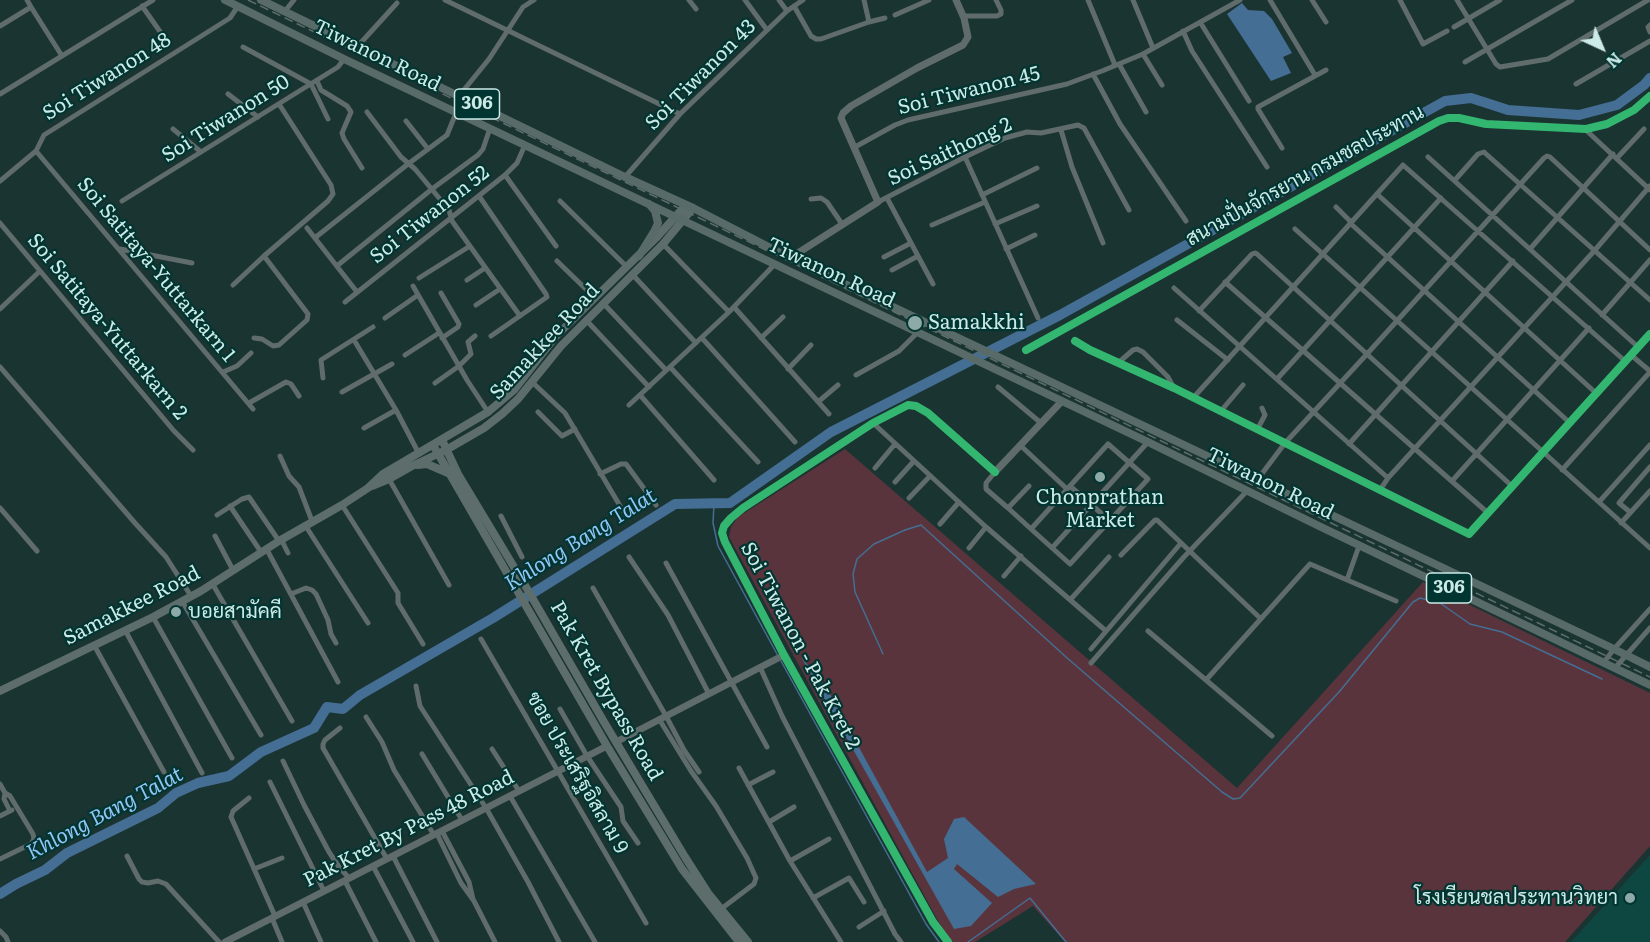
<!DOCTYPE html>
<html>
<head>
<meta charset="utf-8">
<style>
  body { margin:0 }
  #map { position:relative; width:1650px; height:942px; overflow:hidden; background:#1a3432; font-family:Literata,serif }
  canvas { display:block }
  .north { position:absolute; left:1572px; top:18px; width:60px; height:60px; -webkit-text-stroke:4px #013531; paint-order:stroke; rotate:136deg; font-size:16px; font-weight:700; line-height:24px; text-align:center; color:#cceae7 }
  .north::after { content:''; display:block; margin:auto; width:21px; height:27px; background:#cceae7; clip-path:polygon(50% 0,100% 100%,50% 72%,0 100%) }
</style>
</head>
<body>
<div id="map">
<canvas width="1650" height="942"></canvas>
<div class="north">N</div>
</div>
<script>
const context = document.querySelector('canvas').getContext('2d');
context.lineJoin = 'round';
function paint(path, color) {
  context.fillStyle = color;
  context.fill(path, 'evenodd');
}
function poly(rows) {
  const path = new Path2D();
  for (const r of rows) {
    path.moveTo(r[0], r[1]);
    for (let i = 2; i < r.length; i += 2) path.lineTo(r[i], r[i + 1]);
  }
  return path;
}
function strokePath(path, color, width, dash) {
  context.strokeStyle = color;
  context.lineWidth = width;
  context.lineCap = dash ? 'butt' : 'round';
  context.setLineDash(dash || []);
  context.stroke(path);
}
function write(font, color, halo, rows, align = 'center') {
  context.font = font + ' Literata,Sarabun,serif';
  context.lineWidth = 4.5;
  context.setLineDash([]);
  context.textBaseline = 'middle';
  context.strokeStyle = halo;
  context.fillStyle = color;
  for (const [text, x, y, turn = 0] of rows) {
    context.save();
    context.translate(x, y);
    context.rotate((+turn || 0) * Math.PI / 180);
    context.textAlign = isNaN(turn) ? turn : align;
    if (halo) context.strokeText(text, 0, 0);
    context.fillText(text, 0, 0);
    context.restore();
  }
}
const built = poly([
  [1650,855,1650,942,1571,942]
]);
const green = poly([
  [845,449,1237,788,1423,582,1650,693,1650,846,1565,942,1065,942,1033,906,975,942,951,942,943,930,729,537,731,527,738,517]
]);
const water = poly([
  [1242,3,1248,10,1264,11,1272,19,1292,53,1283,57,1291,73,1271,81,1227,14],
  [801,657,825,685,927,872,948,858,944,839,954,819,964,817,1036,884,1014,889,998,897,957,864,954,869,992,903,971,926,954,929]
]);
const stream = poly([
  [714,504,713,523,718,546,777,654],
  [883,654,855,592,853,574,857,559,874,544,905,530,921,525,1066,657,1222,792,1233,799,1240,798,1339,692,1413,602,1420,598,1440,603,1470,624,1502,632,1602,679],
  [781,661,926,924,939,942],
  [968,942,1030,898,1066,942]
]);
const river = poly([
  [0,894,16,884,45,870,67,853,158,808,176,793,198,783,229,776,261,752,314,728,327,707,343,709,360,695,493,618,675,504,730,503,831,432,1060,315,1445,101,1471,98,1508,110,1579,115,1617,105,1644,85,1650,78]
]);
const minor = poly([
  [445,0,680,114],
  [689,0,696,9],
  [745,0,767,30],
  [779,0,787,11],
  [864,0,869,22],
  [1088,0,1115,65],
  [1133,0,1153,48],
  [1270,0,1315,75],
  [1312,0,1326,22],
  [1400,0,1423,44,1447,31],
  [1457,0,1496,64,1500,67,1548,59,1648,0],
  [142,6,161,33],
  [794,6,811,36,816,39,821,39,869,22,885,18],
  [31,7,62,56],
  [285,11,294,0],
  [895,15,929,0],
  [963,16,997,16,1001,14,1001,10,996,0],
  [1200,22,1249,101],
  [1650,25,1648,27,1650,32],
  [0,26,31,7,27,0],
  [1454,27,1500,0],
  [1183,31,1192,51,1267,167],
  [243,47,311,84,328,119],
  [357,47,397,3],
  [1143,54,1162,85],
  [1465,62,1572,0],
  [1119,64,1146,112],
  [1093,74,1120,124,1186,221],
  [317,81,321,90,347,106,351,112,342,133,344,139,362,168],
  [1576,84,1650,41],
  [0,94,153,0],
  [228,94,258,117],
  [459,96,489,59,523,7,534,0],
  [367,112,401,157,415,169,449,210,452,221,520,316],
  [406,121,428,149],
  [173,129,201,152],
  [1061,130,1072,167,1103,243],
  [1588,132,1650,190],
  [855,147,895,125,908,120,1067,84,1102,71,1143,54,1240,0],
  [1282,148,1258,109,1258,107,1326,70],
  [36,151,253,409],
  [965,157,1038,318],
  [1428,157,1638,347],
  [1617,158,1644,129],
  [505,175,556,246],
  [625,177,680,114,787,11,803,0],
  [1455,180,1478,154,1484,152,1485,153,1650,300],
  [0,181,36,151,44,135,230,18,238,6],
  [1377,194,1597,394],
  [982,195,1037,168],
  [479,196,546,294,547,297,491,336],
  [887,198,933,284],
  [811,199,821,198,827,202,842,224],
  [122,201,338,67,344,59],
  [560,201,627,267],
  [878,202,965,157,1005,138,1027,132,1041,133,1078,125,1084,128,1129,210],
  [1336,207,1351,222],
  [0,223,174,431,193,450],
  [1350,223,1570,423],
  [995,224,1037,206],
  [932,225,985,202],
  [307,228,357,292],
  [1295,229,1650,548],
  [316,237,408,164,447,135,456,113],
  [663,244,729,312],
  [120,249,192,263],
  [1006,249,1035,235],
  [1530,249,1613,154],
  [884,257,911,243],
  [557,261,595,298],
  [338,265,432,189,478,155,483,149,490,128],
  [892,270,918,256],
  [632,274,696,343],
  [419,278,470,246],
  [467,280,485,268],
  [1225,282,1488,513],
  [233,285,264,256,328,201,333,194,331,185,279,104],
  [413,286,467,380,488,412],
  [1174,288,1388,478],
  [441,293,459,324,458,327,442,338],
  [345,302,505,175,517,163,525,145],
  [603,303,666,370],
  [476,305,500,289],
  [734,307,829,414],
  [0,309,40,271],
  [1199,311,1252,254,1255,253,1257,254,1513,487],
  [1602,315,1650,260],
  [385,318,418,295],
  [586,320,649,387],
  [1177,320,1228,360],
  [254,338,262,339,273,346,279,345,307,320,308,314,264,256],
  [702,338,795,442],
  [761,338,783,317],
  [354,340,396,410,418,452],
  [1075,341,1090,350,1174,388,1469,534,1650,334],
  [405,355,439,333],
  [1631,355,1650,371],
  [1118,363,1133,350,1137,349,1143,352,1168,377,1174,388],
  [0,367,135,523,166,557,191,596],
  [670,367,758,462],
  [788,369,811,345],
  [223,372,237,366,251,353],
  [856,375,899,351,918,332],
  [323,378,321,360,373,327],
  [1277,379,1441,198],
  [532,382,565,413,626,516],
  [435,383,459,366,471,354,468,342,475,336],
  [998,387,1041,423],
  [342,392,392,364],
  [640,395,714,480],
  [1193,398,1403,165,1625,361],
  [818,402,838,385],
  [249,403,286,382,291,384,299,396],
  [629,405,729,312,775,264],
  [538,412,562,436,575,429],
  [1220,412,1243,385],
  [873,423,986,527,1106,631],
  [364,428,396,410],
  [1257,430,1265,415,1262,408],
  [1349,444,1513,261],
  [1020,445,1067,489],
  [280,456,289,476,299,487,312,521],
  [875,468,895,444],
  [1562,470,1650,372],
  [995,472,986,483,986,489,1008,508,1031,529,1070,564,1148,479,1108,444,1031,529],
  [600,474,621,464,626,464,656,505],
  [389,479,449,585],
  [1258,479,1285,443,1367,354,1544,158,1547,156,1550,157,1650,250],
  [1452,481,1589,328],
  [895,482,914,461],
  [1070,486,1110,521],
  [1380,490,1388,478,1595,250,1650,186],
  [909,498,930,476],
  [1599,502,1650,445],
  [342,505,398,593,398,603,423,644],
  [230,506,261,552],
  [0,508,37,551],
  [1008,508,1029,486],
  [1630,512,1619,503,1650,467],
  [217,515,242,499,249,497,279,541],
  [501,516,522,557],
  [1621,523,1650,491],
  [940,524,959,502],
  [305,525,368,623],
  [215,536,233,570],
  [281,539,288,553],
  [266,548,338,682],
  [969,548,986,527],
  [1052,548,1148,442],
  [1121,555,1155,520,1157,520,1260,618],
  [629,557,668,615,709,694],
  [666,563,767,747],
  [1004,576,1021,556],
  [1347,580,1359,546],
  [212,583,292,721],
  [593,588,666,716,684,750,699,772],
  [291,594,306,588,312,590,316,594,328,620,331,634,336,643],
  [1070,600,1109,557],
  [182,601,261,735],
  [153,617,232,758],
  [125,630,202,773],
  [1148,631,1272,736],
  [481,639,646,923],
  [94,645,164,772],
  [1091,649,1181,543],
  [784,655,933,922,948,942],
  [1604,662,1614,649,1650,609],
  [1091,663,1183,558,1247,491],
  [760,667,782,716,895,934,901,942],
  [1615,668,1650,628],
  [1206,680,1310,564,1396,601],
  [416,686,420,706,486,808,528,882,559,942],
  [560,709,587,756,621,807,623,821,638,843],
  [366,717,382,742,394,770,434,835],
  [659,719,691,771,716,806,747,858,756,878,754,884,721,909],
  [340,728,325,740,323,744,323,748,387,859],
  [492,749,519,791],
  [422,754,462,820],
  [283,761,304,805,329,852,339,867,349,878],
  [739,768,790,861,841,942],
  [270,782,324,891],
  [0,784,5,793,10,796,33,834,34,839,31,844,0,859],
  [748,785,773,772],
  [5,793,4,799,10,811],
  [510,796,595,942],
  [249,798,233,811,231,817,275,916],
  [0,816,12,810],
  [769,822,794,807],
  [442,831,469,882,473,899],
  [437,834,461,883,474,901,495,942],
  [127,856,139,879,142,882,148,883,158,881,166,884,219,942],
  [393,856,437,942],
  [790,861,829,839],
  [373,866,413,942],
  [254,869,282,858],
  [345,881,376,942],
  [813,898,849,878,864,902],
  [303,902,321,942],
  [272,918,282,942],
  [859,927,884,911],
  [0,931,6,937,8,942]
]);
const tertiary = poly([
  [790,258,878,202,841,118,843,113,851,106,917,68,963,45,968,37,964,18,956,0],
  [616,742,784,655,725,542,722,533,724,526,731,518,743,508,873,423,908,405,916,406,928,413,995,472,1062,401],
  [225,942,607,746]
]);
const secondary = poly([
  [442,440,458,474,526,587,604,722,685,857,708,893,748,942],
  [433,445,607,746,682,869,739,942],
  [418,465,427,464,448,473],
  [372,486,389,479,412,466,446,450,484,428,502,414,518,399,561,346,663,244,693,208],
  [0,691,153,617,201,591,279,541,342,505,368,488,383,474,488,412,514,390,555,337,656,238,686,205]
]);
const primary = poly([
  [225,0,344,59,1148,442,1321,527,1650,685],
  [261,0,625,177,693,208,790,258,1614,649,1650,667],
  [639,256,655,230,658,223,655,211,649,204]
]);
const rail = poly([
  [248,0,1650,677]
]);
const cycleway = poly([
  [1075,341,1090,350,1174,388,1469,534,1650,334],
  [1026,350,1439,121,1448,118,1459,118,1486,124,1586,129,1607,124,1634,110,1650,96],
  [948,942,933,922,784,655,725,542,722,533,724,526,731,518,743,508,873,423,908,405,916,406,928,413,995,472]
]);
const markers = [
  [915,323,8,"#8eaaa8"],
  [1100,477,6,"#8eaaa8"],
  [176,612,6,"#8eaaa8"],
  [1630,898,6,"#8eaaa8"]
];
const shields = [
  [477,104,45],
  [1449,588,45]
];
const shieldNames = [
  ["306",477,104],
  ["306",1449,588]
];
const streetNames = [
  ["Tiwanon Road",377,56,26],
  ["Soi Tiwanon 43",701,75,-45],
  ["Soi Tiwanon 48",107,77,-32],
  ["Soi Tiwanon 45",969,91,-14],
  ["Soi Tiwanon 50",226,119,-32],
  ["Soi Saithong 2",950,152,-25],
  ["สนามปั่นจักรยาน กรมชลประทาน",1305,176,-29],
  ["Soi Tiwanon 52",430,215,-38],
  ["Soi Satitaya-Yuttarkarn 1",156,270,50],
  ["Tiwanon Road",831,273,25],
  ["Soi Satitaya-Yuttarkarn 2",107,327,50],
  ["Samakkee Road",545,342,-47],
  ["Tiwanon Road",1270,484,26],
  ["Samakkee Road",132,606,-27],
  ["Soi Tiwanon - Pak Kret 2",800,646,62],
  ["Pak Kret Bypass Road",606,691,60],
  ["ซอย ประเสริฐอิสลาม 9",577,773,60],
  ["Pak Kret By Pass 48 Road",409,829,-27]
];
const poiNames = [
  ["Samakkhi",928,323],
  ["Chonprathan",1100,498,"center"],
  ["Market",1100,521,"center"],
  ["บอยสามัคคี",188,612],
  ["โรงเรียนชลประทานวิทยา",1618,898,"right"]
];
const waterNames = [
  ["Khlong Bang Talat",581,540,-32],
  ["Khlong Bang Talat",105,814,-28]
];
paint(built, '#0e4642');
paint(green, '#59343c');
paint(water, '#446e93');
strokePath(stream, '#446e93', 1.5);
strokePath(river, '#446e93', 10);
strokePath(minor, '#5f6c6b', 5);
strokePath(tertiary, '#5f6c6b', 7);
strokePath(secondary, '#5c6d6c', 8);
strokePath(primary, '#586b69', 8);
strokePath(rail, '#5d6e6d', 1.5, [9, 4.5]);
strokePath(cycleway, '#33b770', 8);
for (const [x, y, r, color] of markers) {
  const dot = new Path2D();
  dot.arc(x, y, r, 0, 2 * Math.PI);
  context.fillStyle = color;
  context.fill(dot);
  strokePath(dot, '#013531', 2);
}
for (const [x, y, w] of shields) {
  const box = new Path2D();
  box.roundRect(x - w / 2, y - 15, w, 30, 4.5);
  context.fillStyle = '#013531';
  context.fill(box);
  strokePath(box, '#cceae7', 1.5);
}
write('bold 18px', '#cceae7', null, shieldNames);
write('20px', '#cceae7', '#013531', streetNames);
write('20px', '#cceae7', '#013531', poiNames, 'left');
write('italic 21px', '#92c5f6', '#013531', waterNames);
</script>
</body>
</html>
